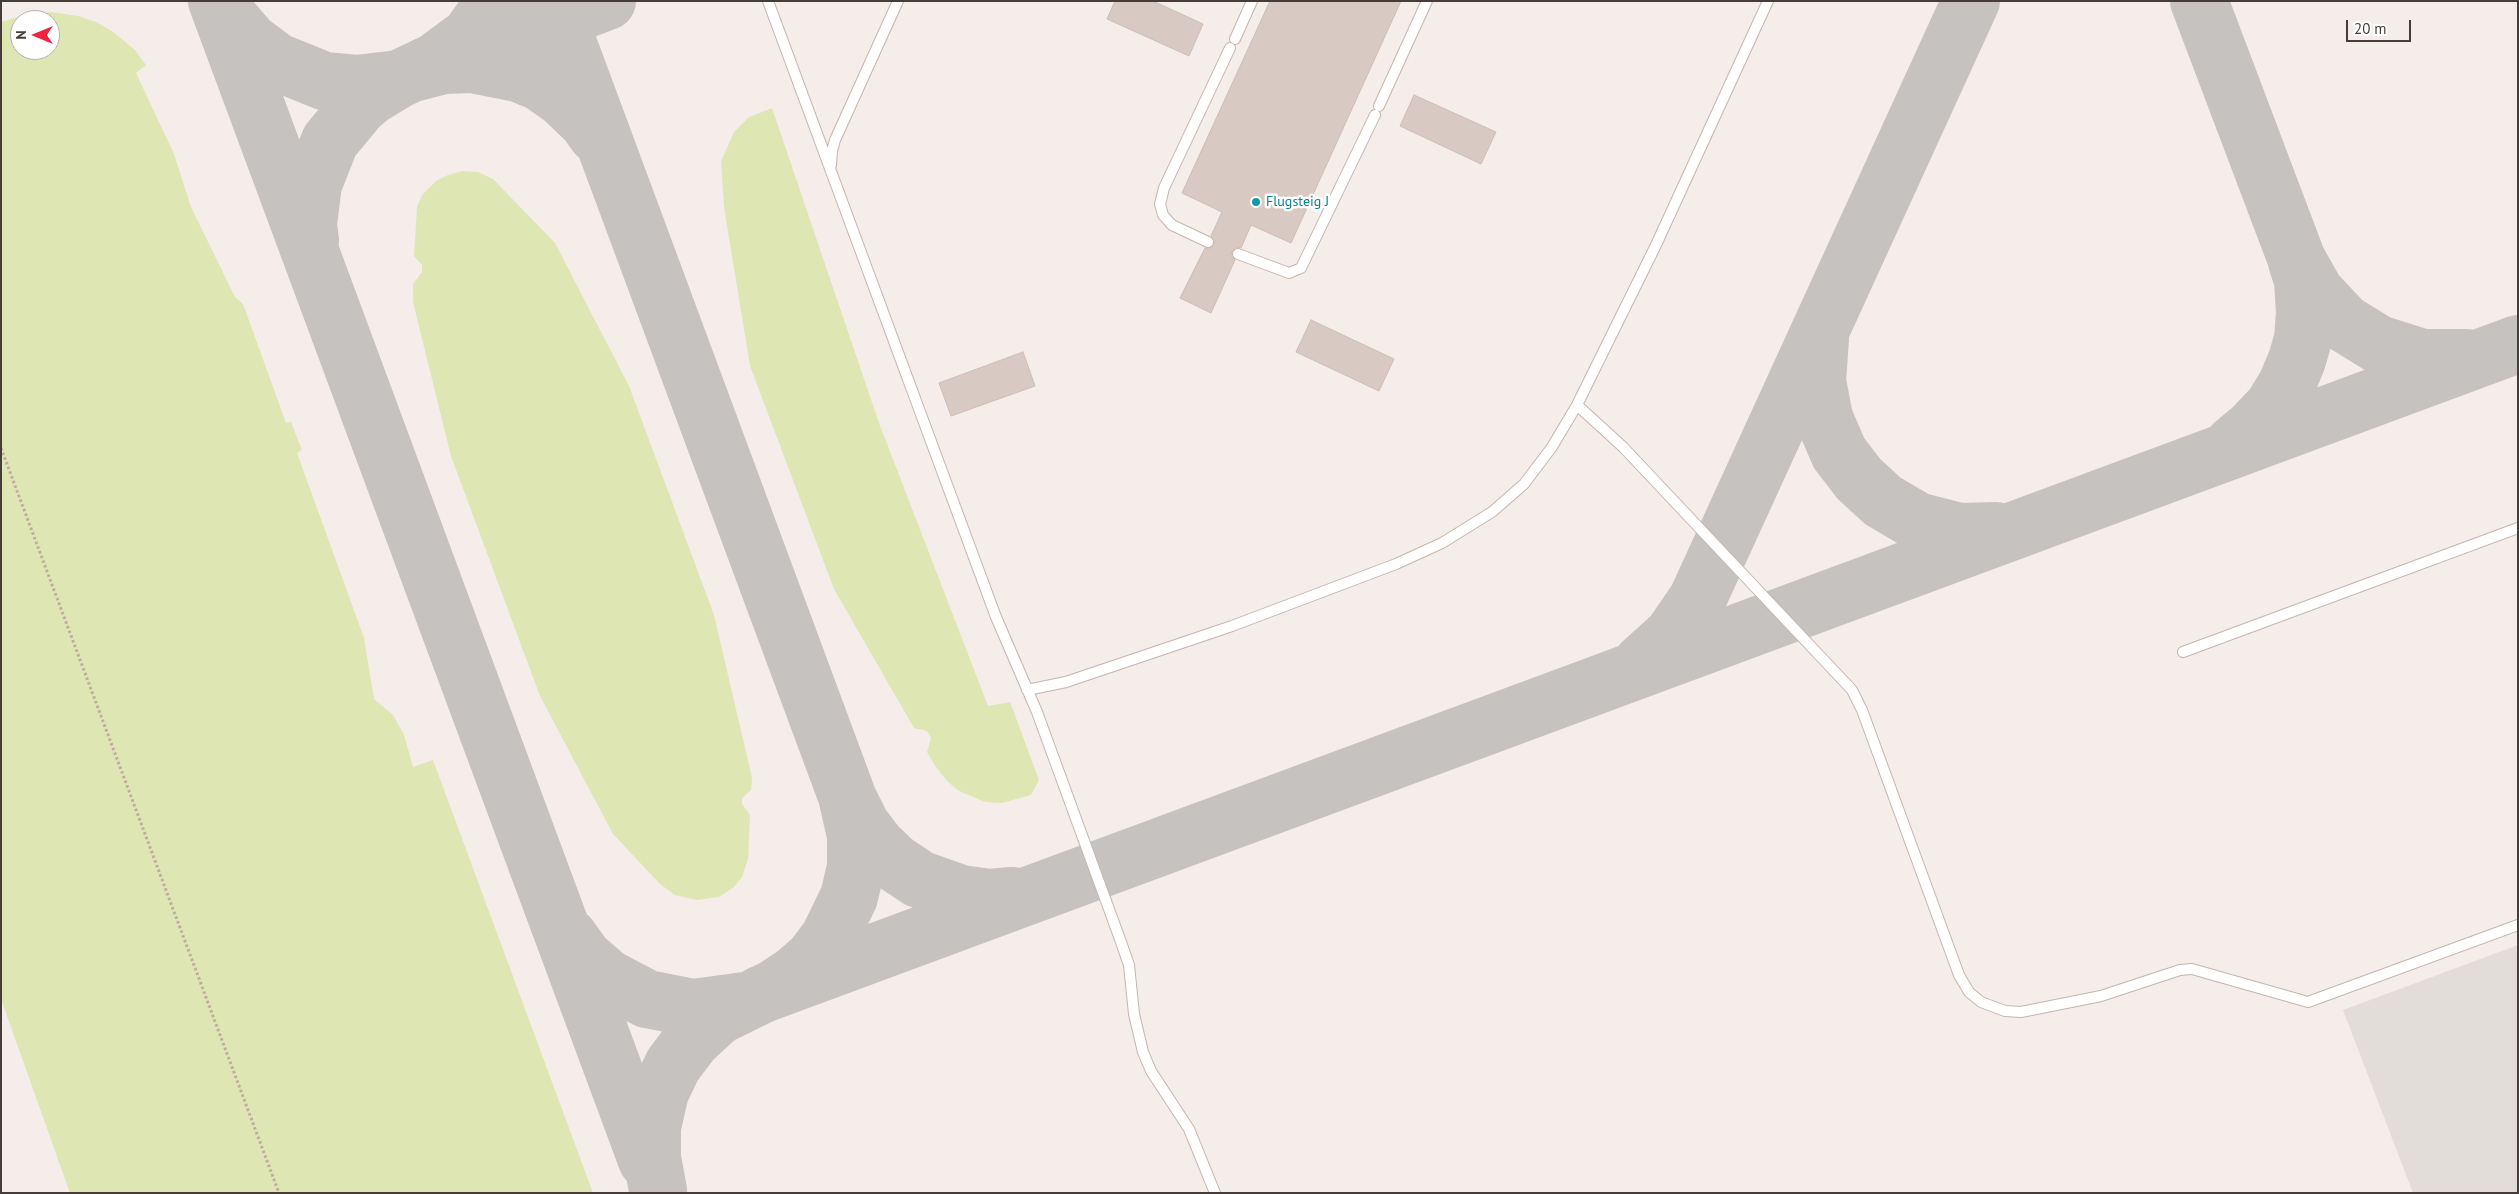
<!DOCTYPE html>
<html>
<head>
<meta charset="utf-8">
<style>
  body { margin:0 }
  #map { position:relative; width:2519px; height:1194px; overflow:hidden; background:#f4ede9; font-family:"PT Sans",sans-serif }
  canvas { display:block }
  .frame { position:absolute; inset:0; border:2px solid #473c38; pointer-events:none }
  .north { position:absolute; left:10px; top:10px; width:50px; height:50px; box-sizing:border-box; background:#fff; border:1px solid #b5b1af; border-radius:50%; rotate:270deg; font-size:14px; font-weight:700; line-height:20px; text-align:center; color:#473c38 }
  .north::after { content:''; display:block; margin:auto; width:18px; height:22px; background:#ef2441; clip-path:polygon(50% 0,100% 100%,50% 72%,0 100%) }
  .scale { position:absolute; left:2346px; top:20px; width:65px; height:22px; box-sizing:border-box; border:2px solid #473c38; border-top:0; padding-left:6px; font-size:15px; line-height:18px; white-space:nowrap; color:#473c38; -webkit-text-stroke:4px #fff; paint-order:stroke }
</style>
</head>
<body>
<div id="map">
<canvas width="2519" height="1194"></canvas>
<div class="frame"></div>
<div class="north">N</div>
<div class="scale">20 m</div>
</div>
<script>
const context = document.querySelector('canvas').getContext('2d');
context.lineJoin = 'round';
function paint(path, color) {
  context.fillStyle = color;
  context.fill(path, 'evenodd');
}
function poly(rows) {
  const path = new Path2D();
  for (const r of rows) {
    path.moveTo(r[0], r[1]);
    for (let i = 2; i < r.length; i += 2) path.lineTo(r[i], r[i + 1]);
  }
  return path;
}
function strokePath(path, color, width, dash) {
  context.strokeStyle = color;
  context.lineWidth = width;
  context.lineCap = dash ? 'butt' : 'round';
  context.setLineDash(dash || []);
  context.stroke(path);
}
function write(font, color, halo, rows, align = 'center') {
  context.font = font + ' "PT Sans",sans-serif';
  context.lineWidth = 5;
  context.setLineDash([]);
  context.textBaseline = 'middle';
  context.strokeStyle = halo;
  context.fillStyle = color;
  for (const [text, x, y, turn = 0] of rows) {
    context.save();
    context.translate(x, y);
    context.rotate((+turn || 0) * Math.PI / 180);
    context.textAlign = isNaN(turn) ? turn : align;
    if (halo) context.strokeText(text, 0, 0);
    context.fillText(text, 0, 0);
    context.restore();
  }
}
const industrial = poly([
  [2518,945,2518,1193,2413,1193,2343,1010]
]);
const green = poly([
  [51,12,78,16,96,22,112,31,135,50,146,65,136,73,174,154,191,207,235,297,243,304,286,423,291,422,302,450,297,453,364,638,374,699,393,715,404,735,413,767,433,760,593,1193,70,1193,1,999,1,22,27,14],
  [20,20,50,20,50,50,20,50],
  [772,108,879,423,988,706,1010,702,1039,780,1031,795,1002,803,985,802,959,791,947,781,936,767,927,752,931,738,927,731,914,728,834,589,750,366,724,207,721,161,734,132,749,117],
  [462,171,478,172,493,179,555,243,629,386,714,615,752,778,751,790,742,798,742,804,750,815,748,859,742,877,734,887,719,897,697,900,675,895,660,884,613,834,540,696,451,456,413,302,413,284,422,272,422,265,414,256,417,207,422,195,436,181,448,175]
]);
const taxiway = poly([
  [217,1,647,1160],
  [552,1,847,796,856,836,856,867,849,897,829,938,814,958,796,974,775,988,718,1016,692,1040,673,1065,660,1092,652,1127,652,1158,658,1190],
  [2199,1,2297,260,2315,292,2344,323,2378,344,2422,358,2467,358],
  [226,14,250,42,277,62,324,81,357,84,399,79,435,62,470,36,495,1],
  [522,33,607,1],
  [417,72,444,65,472,64,518,73,540,82,563,98,587,121,597,135],
  [310,241,308,224,313,184,330,141,359,106,371,96,399,79],
  [1820,339,1817,381,1824,418,1839,453,1859,479,1883,501,1917,521,1960,532,1996,531],
  [2234,444,2251,430,2273,407,2287,384,2297,360,2303,339,2305,313,2303,280,2297,262],
  [1642,663,1673,635,1697,600,1971,1],
  [849,801,861,825,877,846,895,863,919,879,961,894,989,898,1012,896],
  [569,937,584,958,607,978,647,999,693,1008,745,1001],
  [760,995,2518,344]
]);
const building = poly([
  [1115,1,1153,1,1203,24,1189,56,1107,19,1115,1],
  [1270,1,1401,1,1291,243,1251,225,1241,248,1236,247,1232,251,1231,256,1235,260,1211,313,1180,298,1205,248,1209,249,1214,245,1215,241,1211,236,1222,212,1182,193,1270,1],
  [1414,95,1496,132,1481,164,1400,126,1414,95],
  [1311,320,1394,359,1379,391,1296,352,1311,320],
  [1023,352,1035,386,951,416,939,383,1023,352]
]);
const path = poly([
  [1,448,279,1193]
]);
const service = poly([
  [768,1,996,617,1037,712,1121,942,1129,965,1134,1014,1143,1052,1151,1071,1189,1129,1215,1193],
  [1235,39,1252,1],
  [1379,106,1427,1],
  [831,165,832,151,835,140,898,1],
  [1208,242,1172,225,1163,215,1160,204,1164,188,1230,48],
  [1238,254,1289,273,1301,268,1375,115],
  [1577,405,1623,447,1852,690,1862,710,1959,975,1969,992,1981,1002,2005,1011,2021,1012,2101,996,2180,970,2192,969,2308,1002,2518,925],
  [2183,652,2518,528],
  [1027,690,1066,682,1232,626,1396,564,1442,543,1492,512,1524,484,1552,447,1577,405,1656,245,1768,1]
]);
const markers = [
  [1256,202,5,"#0f9aa8"]
];
const cultureNames = [
  ["Flugsteig J",1266,202]
];
paint(industrial, '#e3ddda');
paint(green, '#dee6b4');
strokePath(taxiway, '#c6c2c0', 58);
paint(building, '#d8c9c2');
strokePath(building, '#cfbcb2', 1);
strokePath(service, '#c2b5af', 12);
strokePath(path, '#c0aa9e', 3, [2.5, 2.5]);
strokePath(service, '#fff', 10);
for (const [x, y, r, color] of markers) {
  const dot = new Path2D();
  dot.arc(x, y, r, 0, 2 * Math.PI);
  context.fillStyle = color;
  context.fill(dot);
  strokePath(dot, '#fff', 2);
}
write('14px', '#0d838f', '#fff', cultureNames, 'left');
</script>
</body>
</html>
